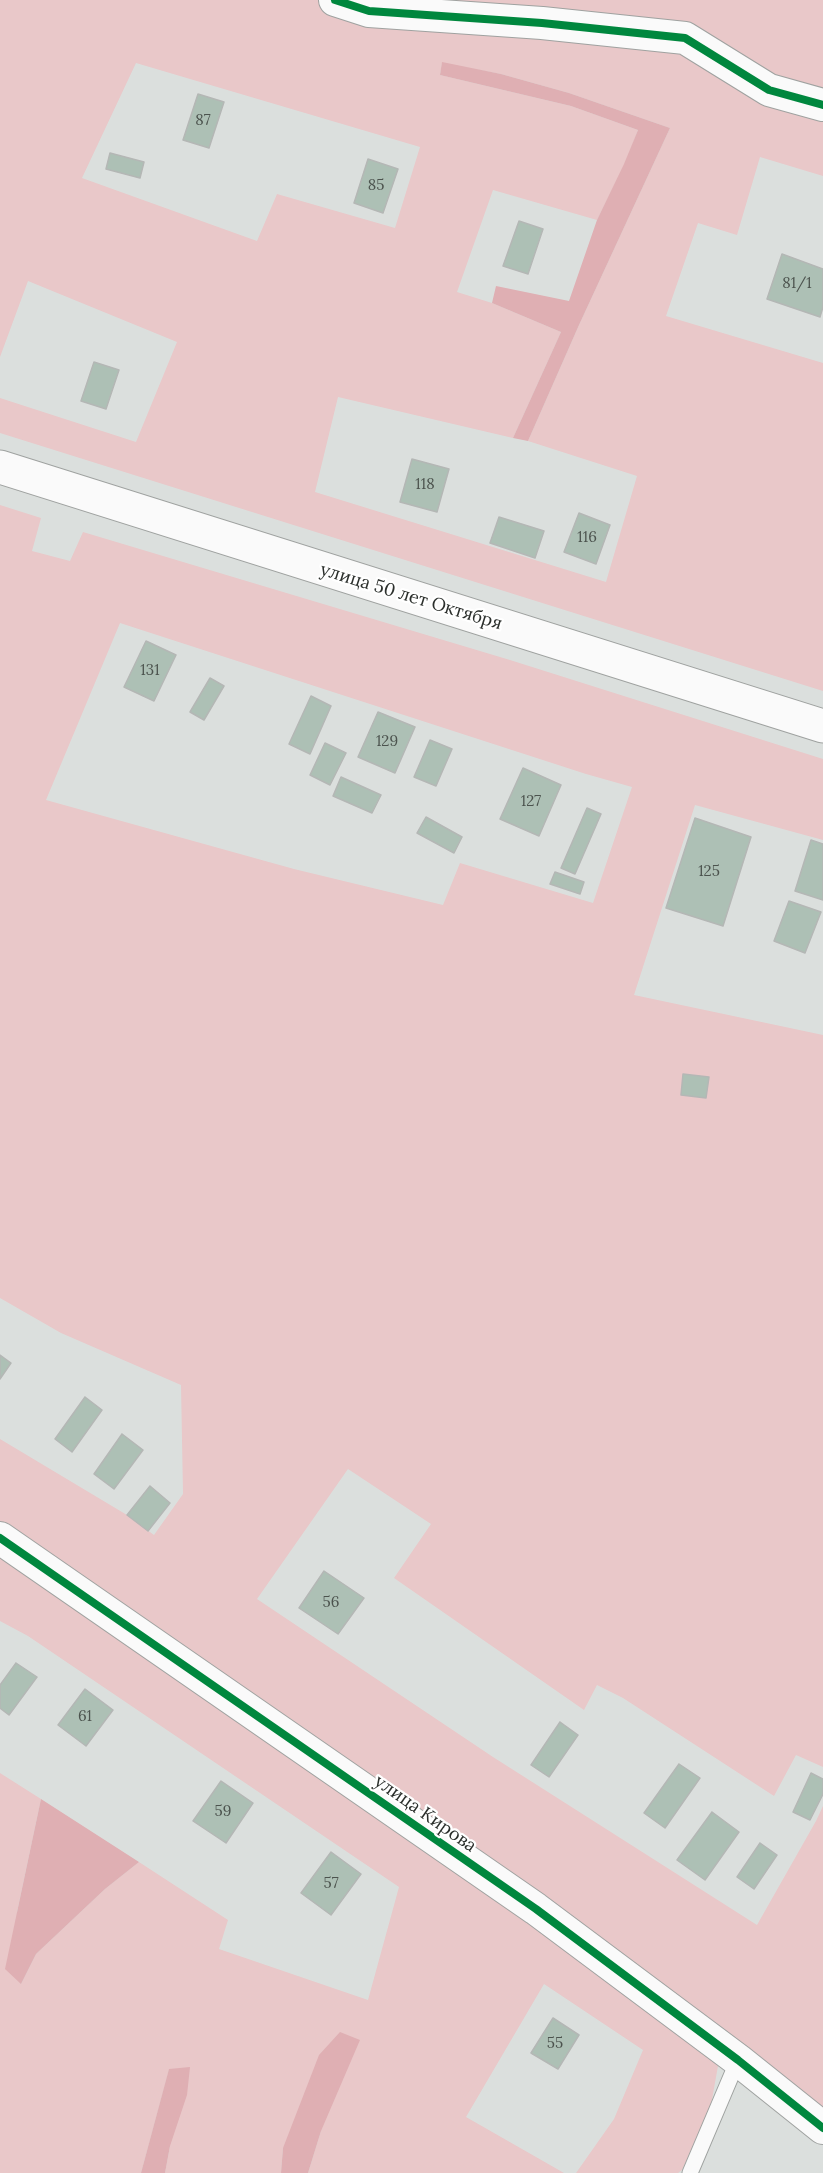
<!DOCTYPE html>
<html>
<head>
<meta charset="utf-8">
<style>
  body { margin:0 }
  canvas { display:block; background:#dbdfdd }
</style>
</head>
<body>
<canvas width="823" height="2173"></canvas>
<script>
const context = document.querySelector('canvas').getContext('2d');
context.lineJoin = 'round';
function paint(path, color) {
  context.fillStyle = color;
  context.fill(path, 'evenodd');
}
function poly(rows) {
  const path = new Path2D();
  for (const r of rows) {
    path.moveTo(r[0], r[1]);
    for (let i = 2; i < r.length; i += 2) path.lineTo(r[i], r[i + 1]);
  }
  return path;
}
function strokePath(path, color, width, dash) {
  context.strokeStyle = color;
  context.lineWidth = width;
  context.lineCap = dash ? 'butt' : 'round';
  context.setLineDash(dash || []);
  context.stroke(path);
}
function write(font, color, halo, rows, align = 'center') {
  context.font = font + ' Lora,serif';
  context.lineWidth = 4.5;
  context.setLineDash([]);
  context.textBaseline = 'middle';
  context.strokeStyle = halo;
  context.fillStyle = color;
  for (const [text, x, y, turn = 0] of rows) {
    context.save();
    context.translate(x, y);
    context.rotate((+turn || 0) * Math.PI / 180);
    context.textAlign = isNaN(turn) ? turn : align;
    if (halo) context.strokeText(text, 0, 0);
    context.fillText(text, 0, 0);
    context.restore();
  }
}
const green = poly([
  [0,0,318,0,373,17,678,43,823,113,823,176,760,157,737,235,698,223,666,316,823,363,823,691,0,433,0,398,136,442,177,342,28,281,0,357],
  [136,63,420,147,395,228,277,194,257,241,82,178],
  [442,63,501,74,569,93,670,128,579,325,528,441,637,476,606,582,315,492,338,397,513,438,561,332,492,303,457,292,493,190,597,220,625,164,638,130,571,106,440,75],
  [355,0,823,0,823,92,781,82,681,29],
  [0,505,41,518,32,551,70,561,83,532,510,660,823,759,823,840,695,805,634,995,823,1035,823,1767,796,1755,774,1796,623,1698,597,1685,584,1710,394,1578,431,1524,348,1469,257,1599,493,1757,757,1925,816,1821,823,1806,823,2116,0,1525,0,1439,127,1515,154,1535,183,1494,181,1385,61,1333,0,1298],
  [120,623,586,774,632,787,593,903,460,863,443,905,294,869,46,800],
  [0,1551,658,2012,718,2066,709,2116,682,2170,678,2173,576,2173,614,2119,643,2050,544,1984,466,2117,564,2173,308,2173,321,2131,283,2148,281,2173,165,2173,170,2146,169,2070,141,2173,0,2173,0,1773,41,1799,17,1912,21,1984,36,1954,105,1889,139,1862,228,1920,219,1949,368,2000,399,1887,28,1636,0,1621]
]);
const forest = poly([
  [442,62,501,74,569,93,670,128,579,325,528,441,513,438,561,332,492,303,496,286,569,301,597,220,624,164,638,130,571,106,440,75],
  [41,1799,139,1862,105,1889,36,1954,21,1984,5,1969],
  [340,2032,360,2040,321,2131,308,2173,281,2173,283,2148,319,2055],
  [190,2067,187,2095,170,2146,165,2173,141,2173,169,2069]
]);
const building = poly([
  [198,94,224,102,209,148,183,140,198,94],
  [110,153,144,162,140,178,106,169,110,153],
  [368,159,398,169,383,213,354,203,368,159],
  [519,221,543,229,528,274,503,266,519,221],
  [782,254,823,269,823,307,820,317,767,299,782,254],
  [94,362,119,370,106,409,81,401,94,362],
  [412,459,449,469,437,512,400,502,412,459],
  [579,513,610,525,596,564,564,552,579,513],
  [499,517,544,531,535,558,490,543,499,517],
  [146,641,176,655,154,701,124,687,146,641],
  [210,678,224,686,204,720,190,712,210,678],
  [311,696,331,706,310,754,289,744,311,696],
  [378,712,415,727,395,773,358,757,378,712],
  [430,740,452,749,436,786,414,777,430,740],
  [325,743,346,753,330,785,310,775,325,743],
  [523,768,561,785,539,836,500,819,523,768],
  [341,777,381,795,372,813,333,796,341,777],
  [587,808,601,814,575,874,561,868,587,808],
  [426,817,462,837,454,853,417,833,426,817],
  [695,818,751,837,723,926,666,908,695,818],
  [811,840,823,844,823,900,795,891,811,840],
  [555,872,584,882,580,894,550,884,555,872],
  [789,901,821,912,805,953,774,941,789,901],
  [683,1074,709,1077,706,1098,681,1095,683,1074],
  [0,1355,11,1363,0,1379,0,1355],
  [85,1397,102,1410,72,1452,55,1439,85,1397],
  [122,1434,143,1450,114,1489,94,1474,122,1434],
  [150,1486,170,1503,148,1531,127,1515,150,1486],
  [324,1571,364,1598,338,1634,299,1608,324,1571],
  [16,1663,37,1677,9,1715,0,1708,0,1685,16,1663],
  [85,1689,113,1710,86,1746,58,1725,85,1689],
  [560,1722,578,1735,549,1777,531,1765,560,1722],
  [679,1764,700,1778,665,1828,644,1813,679,1764],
  [811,1773,823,1779,823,1794,810,1820,793,1812,811,1773],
  [221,1781,253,1803,226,1843,193,1821,221,1781],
  [712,1812,739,1832,705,1880,677,1860,712,1812],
  [760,1843,777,1855,754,1889,737,1877,760,1843],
  [331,1852,361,1874,331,1915,301,1893,331,1852],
  [553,2018,579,2035,558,2069,531,2053,553,2018]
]);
const service = poly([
  [690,2173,738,2060]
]);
const minor = poly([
  [335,0,369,11,542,23,685,38,769,90,823,105],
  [0,1538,536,1909,738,2060,823,2128]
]);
const secondary = poly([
  [0,467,823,726]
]);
const cycleway = poly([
  [335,0,369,11,542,23,685,38,769,90,823,105],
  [0,1538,536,1909,738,2060,823,2128]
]);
const numberNames = [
  ["87",203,121],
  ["85",376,186],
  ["81/1",797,284],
  ["118",425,485],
  ["116",587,538],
  ["131",150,671],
  ["129",387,742],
  ["127",531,802],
  ["125",709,872],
  ["56",331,1603],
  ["61",85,1717],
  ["59",223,1812],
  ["57",331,1884],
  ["55",555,2044]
];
const streetNames = [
  ["улица 50 лет Октября",411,597,17],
  ["улица Кирова",425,1814,35]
];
paint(green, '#e9c8c9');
paint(forest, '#dfafb3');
paint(building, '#adc0b5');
strokePath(building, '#b4b7b5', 1.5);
strokePath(service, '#9fa2a0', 17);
strokePath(minor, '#9fa2a0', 34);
strokePath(secondary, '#9fa2a0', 35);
strokePath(service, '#fafafa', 15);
strokePath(minor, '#fafafa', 32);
strokePath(secondary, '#fafafa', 33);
strokePath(cycleway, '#00873e', 8);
write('15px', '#4c534e', null, numberNames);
write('18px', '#2b2f2c', '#fff', streetNames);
</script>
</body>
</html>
